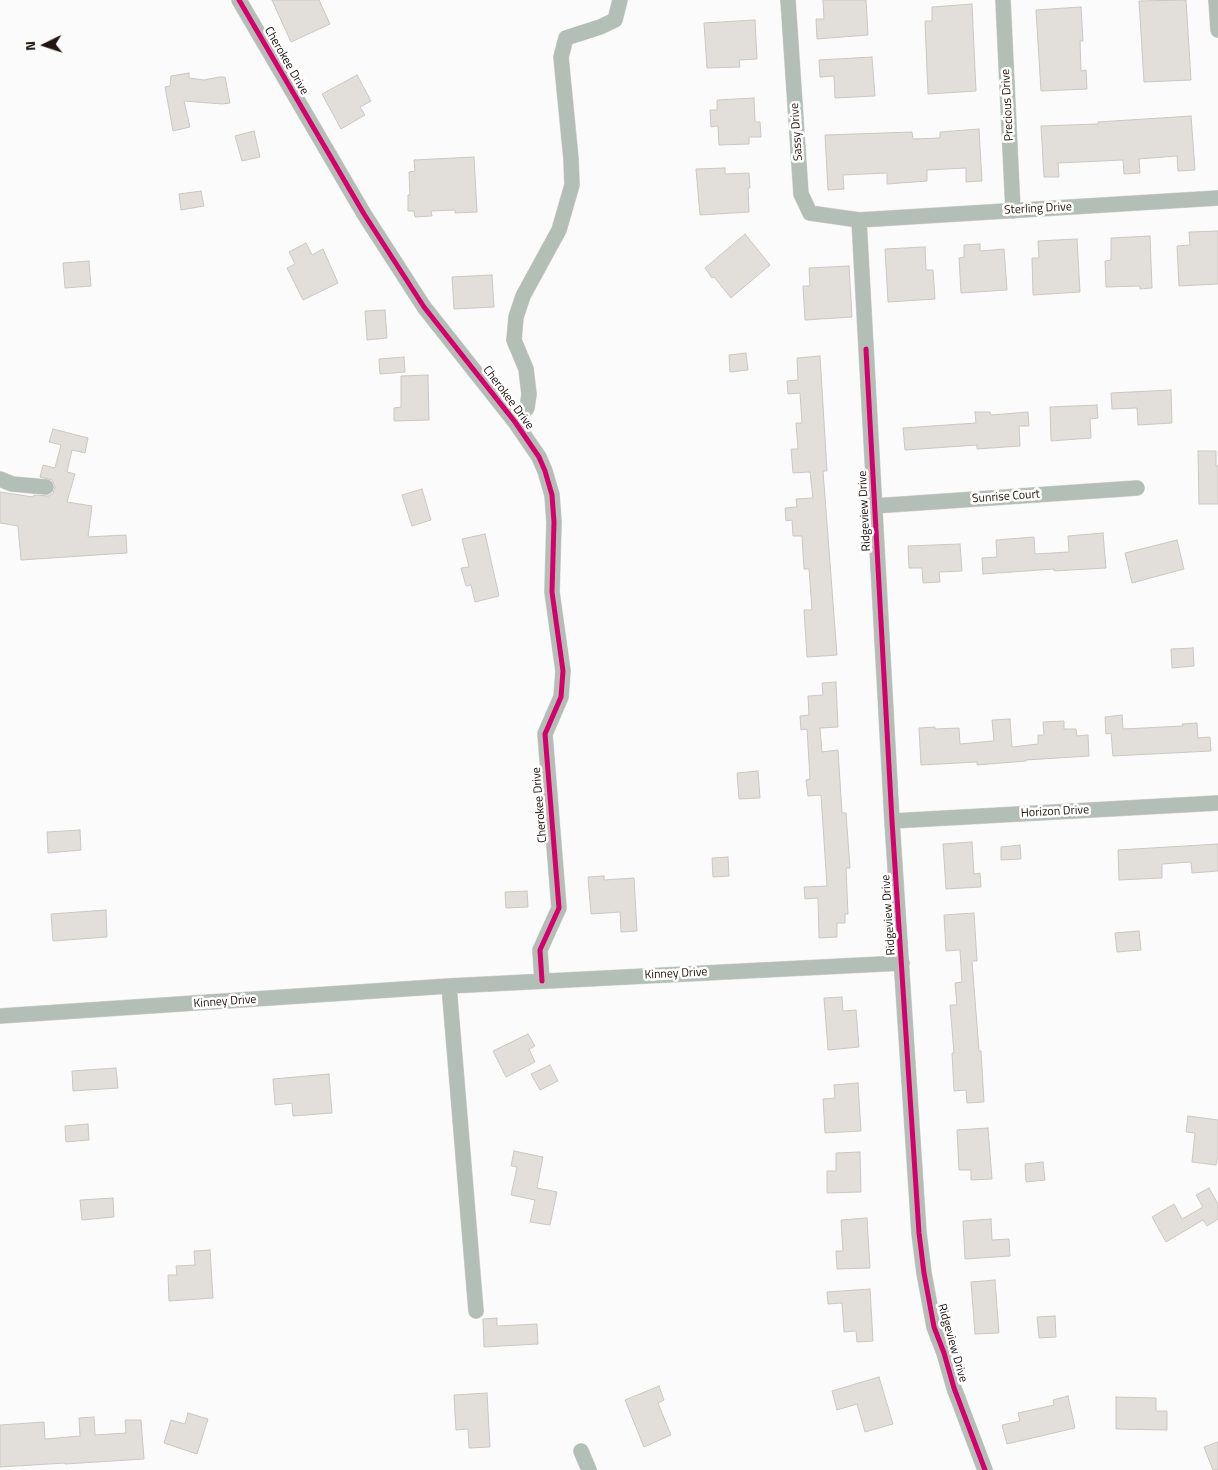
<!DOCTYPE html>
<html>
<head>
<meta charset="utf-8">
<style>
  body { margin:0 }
  #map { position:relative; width:1218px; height:1470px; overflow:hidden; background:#fbfbfb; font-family:"Titillium Web",sans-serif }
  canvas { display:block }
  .north { position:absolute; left:20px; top:20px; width:50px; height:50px; -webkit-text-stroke:4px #fff; paint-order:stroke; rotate:266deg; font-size:14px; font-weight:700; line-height:20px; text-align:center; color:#211611 }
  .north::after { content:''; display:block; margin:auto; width:18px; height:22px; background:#211611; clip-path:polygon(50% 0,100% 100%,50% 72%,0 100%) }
</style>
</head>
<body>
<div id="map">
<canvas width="1218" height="1470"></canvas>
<div class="north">N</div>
</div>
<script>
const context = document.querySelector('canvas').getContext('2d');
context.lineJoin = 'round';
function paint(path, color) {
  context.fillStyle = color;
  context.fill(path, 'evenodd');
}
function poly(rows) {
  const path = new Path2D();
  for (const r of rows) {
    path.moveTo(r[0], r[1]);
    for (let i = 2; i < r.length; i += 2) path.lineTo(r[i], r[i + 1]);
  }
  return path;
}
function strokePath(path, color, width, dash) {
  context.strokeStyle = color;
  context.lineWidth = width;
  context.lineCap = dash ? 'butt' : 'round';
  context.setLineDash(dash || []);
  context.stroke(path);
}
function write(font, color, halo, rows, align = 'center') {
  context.font = font + ' "Titillium Web",sans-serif';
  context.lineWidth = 5;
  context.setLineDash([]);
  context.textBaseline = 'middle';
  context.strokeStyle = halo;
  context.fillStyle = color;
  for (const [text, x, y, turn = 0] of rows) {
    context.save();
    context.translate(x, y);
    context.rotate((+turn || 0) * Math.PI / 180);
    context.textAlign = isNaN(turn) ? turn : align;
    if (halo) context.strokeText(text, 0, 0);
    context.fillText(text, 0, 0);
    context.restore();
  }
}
const building = poly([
  [272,0,319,0,330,24,291,42,272,0],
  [823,0,866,0,868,35,817,39,816,19,824,19,823,0],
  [1186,0,1191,80,1144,82,1139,1,1186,0],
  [972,4,976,91,928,94,925,21,932,21,932,7,972,4],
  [1081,7,1083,41,1080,41,1081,71,1086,70,1087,89,1041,91,1036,10,1081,7],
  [755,20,757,59,739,60,740,67,707,68,704,23,755,20],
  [872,57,875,96,835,98,834,76,820,77,819,60,872,57],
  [189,73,189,78,204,80,219,77,225,77,230,103,222,104,184,101,190,127,173,131,165,87,170,86,171,76,189,73],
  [357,75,371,101,360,107,365,115,341,129,322,94,357,75],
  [754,98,755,122,760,122,761,137,749,137,749,144,719,145,718,126,711,127,710,110,717,110,717,100,754,98],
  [1191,116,1195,170,1178,171,1177,156,1139,159,1140,173,1124,174,1123,160,1058,163,1059,177,1044,177,1041,126,1098,124,1098,122,1191,116],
  [979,129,982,181,966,182,966,168,927,170,927,181,887,184,887,173,843,175,844,189,828,190,825,135,912,132,913,139,940,138,940,132,979,129],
  [254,131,260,157,242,161,235,136,254,131],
  [474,157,477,212,455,213,455,210,431,211,432,216,415,217,414,211,408,211,408,195,410,195,409,172,415,171,414,160,474,157],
  [725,168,725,174,749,173,750,188,748,188,749,212,700,215,696,169,725,168],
  [201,191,204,206,181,210,179,194,201,191],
  [1218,231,1218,284,1179,286,1177,246,1190,245,1189,232,1218,231],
  [745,234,770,265,731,298,714,277,712,278,705,268,745,234],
  [1150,236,1152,288,1140,289,1140,286,1106,287,1105,261,1111,260,1111,238,1150,236],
  [1077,239,1080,292,1033,295,1032,258,1039,258,1038,241,1077,239],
  [306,243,312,255,323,249,338,283,303,300,287,268,295,264,289,252,306,243],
  [980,244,980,251,1004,249,1007,290,961,293,959,258,964,257,964,245,980,244],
  [925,247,926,270,933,270,935,299,888,302,885,249,925,247],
  [89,261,91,286,65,288,63,263,89,261],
  [849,266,852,317,805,320,803,286,810,286,809,268,849,266],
  [492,275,494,307,454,309,452,277,492,275],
  [385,310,387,338,367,340,365,311,385,310],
  [746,353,748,370,730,372,729,355,746,353],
  [820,356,827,471,823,471,837,655,807,657,804,610,812,610,809,569,804,569,802,536,793,536,792,520,786,521,785,508,797,507,796,499,813,498,810,472,793,473,791,449,798,449,796,423,802,423,800,393,788,394,787,381,798,380,797,358,820,356],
  [404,357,405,372,380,374,379,359,404,357],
  [428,375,429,420,394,421,394,408,401,407,401,376,428,375],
  [1171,390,1172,423,1138,425,1137,408,1112,409,1111,393,1171,390],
  [1097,405,1098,418,1090,419,1091,438,1051,441,1050,407,1097,405],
  [975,412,990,412,991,415,1028,412,1029,426,1019,426,1020,446,977,449,977,445,905,450,903,428,976,423,975,412],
  [53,429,88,438,85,453,72,450,67,472,75,474,67,502,92,506,88,537,126,535,127,553,21,560,18,526,0,523,0,492,33,497,34,495,49,496,53,493,55,487,52,480,40,477,43,465,55,468,61,445,49,442,53,429],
  [1198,451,1216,451,1216,466,1218,466,1218,504,1199,504,1198,451],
  [422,489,431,520,412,526,402,495,422,489],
  [1103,533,1106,568,1054,571,1054,569,983,574,982,558,997,557,996,540,1034,537,1035,554,1069,552,1068,536,1103,533],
  [485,534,499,596,475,602,471,585,466,586,461,568,469,567,462,539,485,534],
  [1177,540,1184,569,1132,583,1125,553,1177,540],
  [960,544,962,571,939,572,940,582,923,583,922,568,909,568,908,546,960,544],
  [1193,648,1194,666,1172,668,1171,649,1193,648],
  [836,682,838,727,820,728,822,752,838,750,842,813,846,813,850,868,846,868,848,914,845,914,845,923,837,923,837,937,819,938,818,898,805,899,804,887,827,886,821,795,808,796,806,780,810,779,807,729,801,730,800,716,809,715,808,696,823,695,822,683,836,682],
  [1122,715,1123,729,1183,726,1182,724,1197,723,1198,738,1210,737,1211,751,1113,756,1111,733,1106,734,1105,717,1122,715],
  [1010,719,1012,747,1038,744,1038,735,1044,735,1043,722,1064,721,1064,729,1076,729,1077,736,1088,735,1089,756,1026,760,1026,761,977,765,977,762,921,765,919,728,935,727,935,729,959,728,960,744,994,741,992,720,1010,719],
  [758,771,760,798,739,799,737,773,758,771],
  [80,830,81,850,48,853,47,832,80,830],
  [972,842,974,874,980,873,981,887,946,889,943,844,972,842],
  [1218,844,1218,871,1192,873,1191,862,1162,864,1162,878,1119,880,1118,850,1218,844],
  [1020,845,1021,859,1001,860,1001,847,1020,845],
  [728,857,729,876,713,877,712,858,728,857],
  [604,876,604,880,634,878,637,931,621,932,620,912,591,914,588,877,604,876],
  [527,891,528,907,506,908,505,892,527,891],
  [106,910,107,937,53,941,51,914,106,910],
  [974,913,977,961,972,961,979,1051,981,1051,984,1102,967,1103,966,1090,954,1091,952,1053,954,1053,950,1005,957,1005,955,983,962,982,960,950,946,951,944,915,974,913],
  [1139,931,1141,950,1117,952,1115,933,1139,931],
  [842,997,843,1011,856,1010,859,1047,828,1050,824,998,842,997],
  [528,1034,535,1046,529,1049,535,1062,506,1077,493,1051,528,1034],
  [550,1065,558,1081,540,1090,531,1074,550,1065],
  [116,1068,118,1088,73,1091,72,1071,116,1068],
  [329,1074,332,1113,293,1116,292,1103,275,1105,273,1079,329,1074],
  [858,1083,861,1131,825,1133,823,1099,835,1098,834,1085,858,1083],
  [1188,1116,1218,1120,1218,1154,1216,1165,1192,1162,1195,1133,1186,1132,1188,1116],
  [88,1124,89,1140,66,1142,65,1126,88,1124],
  [988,1128,992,1179,971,1180,971,1170,959,1170,957,1130,988,1128],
  [514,1151,543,1157,537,1188,557,1192,550,1225,530,1222,535,1200,511,1195,517,1167,511,1166,514,1151],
  [860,1152,861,1192,827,1193,827,1171,836,1171,836,1153,860,1152],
  [1043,1162,1045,1180,1026,1182,1025,1164,1043,1162],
  [1209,1188,1218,1204,1218,1219,1207,1226,1203,1220,1166,1242,1152,1217,1174,1204,1182,1219,1203,1207,1196,1195,1209,1188],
  [113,1198,114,1217,82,1220,80,1200,113,1198],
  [867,1218,870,1268,837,1269,836,1251,843,1251,841,1220,867,1218],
  [991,1219,992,1240,1009,1239,1010,1256,965,1259,963,1221,991,1219],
  [210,1250,213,1298,169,1301,168,1275,177,1275,176,1266,195,1265,194,1251,210,1250],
  [995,1280,999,1333,975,1334,971,1282,995,1280],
  [870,1289,873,1341,857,1342,856,1331,844,1332,842,1303,828,1304,827,1292,870,1289],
  [1055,1316,1056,1337,1039,1338,1037,1317,1055,1316],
  [497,1318,497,1326,537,1324,538,1344,484,1347,483,1319,497,1318],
  [879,1377,893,1424,865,1432,857,1404,837,1410,832,1391,879,1377],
  [659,1386,664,1400,658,1403,671,1435,644,1447,625,1400,659,1386],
  [487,1393,490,1447,469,1448,468,1429,456,1430,454,1395,487,1393],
  [1068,1396,1075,1428,1007,1444,1002,1425,1020,1421,1018,1413,1054,1405,1053,1400,1068,1396],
  [1116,1397,1156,1398,1156,1411,1167,1411,1167,1430,1116,1429,1116,1397],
  [188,1413,208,1419,197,1454,164,1443,171,1420,185,1424,188,1413],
  [94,1417,95,1435,126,1433,125,1420,141,1420,144,1459,65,1464,65,1463,0,1467,0,1425,44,1422,45,1439,80,1436,79,1418,94,1417],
  [1218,1442,1218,1470,1213,1470,1204,1447,1218,1442]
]);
const minor = poly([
  [239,0,364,214,424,307,515,422,539,457,545,471,552,495,554,522,552,592,563,671,561,697,545,734,559,908,540,950,542,981],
  [788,0,801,194,810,213,859,220,1218,198],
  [1003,0,1013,211],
  [1216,0,1218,30],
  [859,220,892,821,919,1233,924,1273,934,1327,944,1353,954,1388,985,1470],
  [515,422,527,408,529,394,526,369,514,340,516,317,523,296,559,230,572,185,571,159,561,57,566,38,600,27,615,20,620,0],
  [0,479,12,484,46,487],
  [874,506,1137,488],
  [892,821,1218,803],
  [449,986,476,1311],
  [0,1016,449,986,902,963],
  [581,1451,589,1470]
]);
const cycleway = poly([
  [239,0,364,214,424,307,515,422,539,457,545,471,552,495,554,522,552,592,563,671,561,697,545,734,559,908,540,950,542,981],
  [866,349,892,821,919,1233,924,1273,934,1327,944,1353,954,1388,985,1470]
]);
const streetNames = [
  ["Cherokee Drive",286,61,60],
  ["Precious Drive",1008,105,-93],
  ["Sassy Drive",797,132,-94],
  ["Sterling Drive",1038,209,-3],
  ["Cherokee Drive",508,398,53],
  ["Sunrise Court",1006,497,-4],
  ["Ridgeview Drive",865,511,-93],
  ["Cherokee Drive",540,805,-95],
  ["Horizon Drive",1055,812,-3],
  ["Ridgeview Drive",889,915,-94],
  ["Kinney Drive",676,974,-3],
  ["Kinney Drive",225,1002,-4],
  ["Ridgeview Drive",952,1343,74]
];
paint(building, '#e2ded9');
strokePath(building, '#cbc8c3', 1);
strokePath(minor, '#d8d6d6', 16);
strokePath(minor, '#b3beb6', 15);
strokePath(cycleway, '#d6006c', 5);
write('12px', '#211611', '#fff', streetNames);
</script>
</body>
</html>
